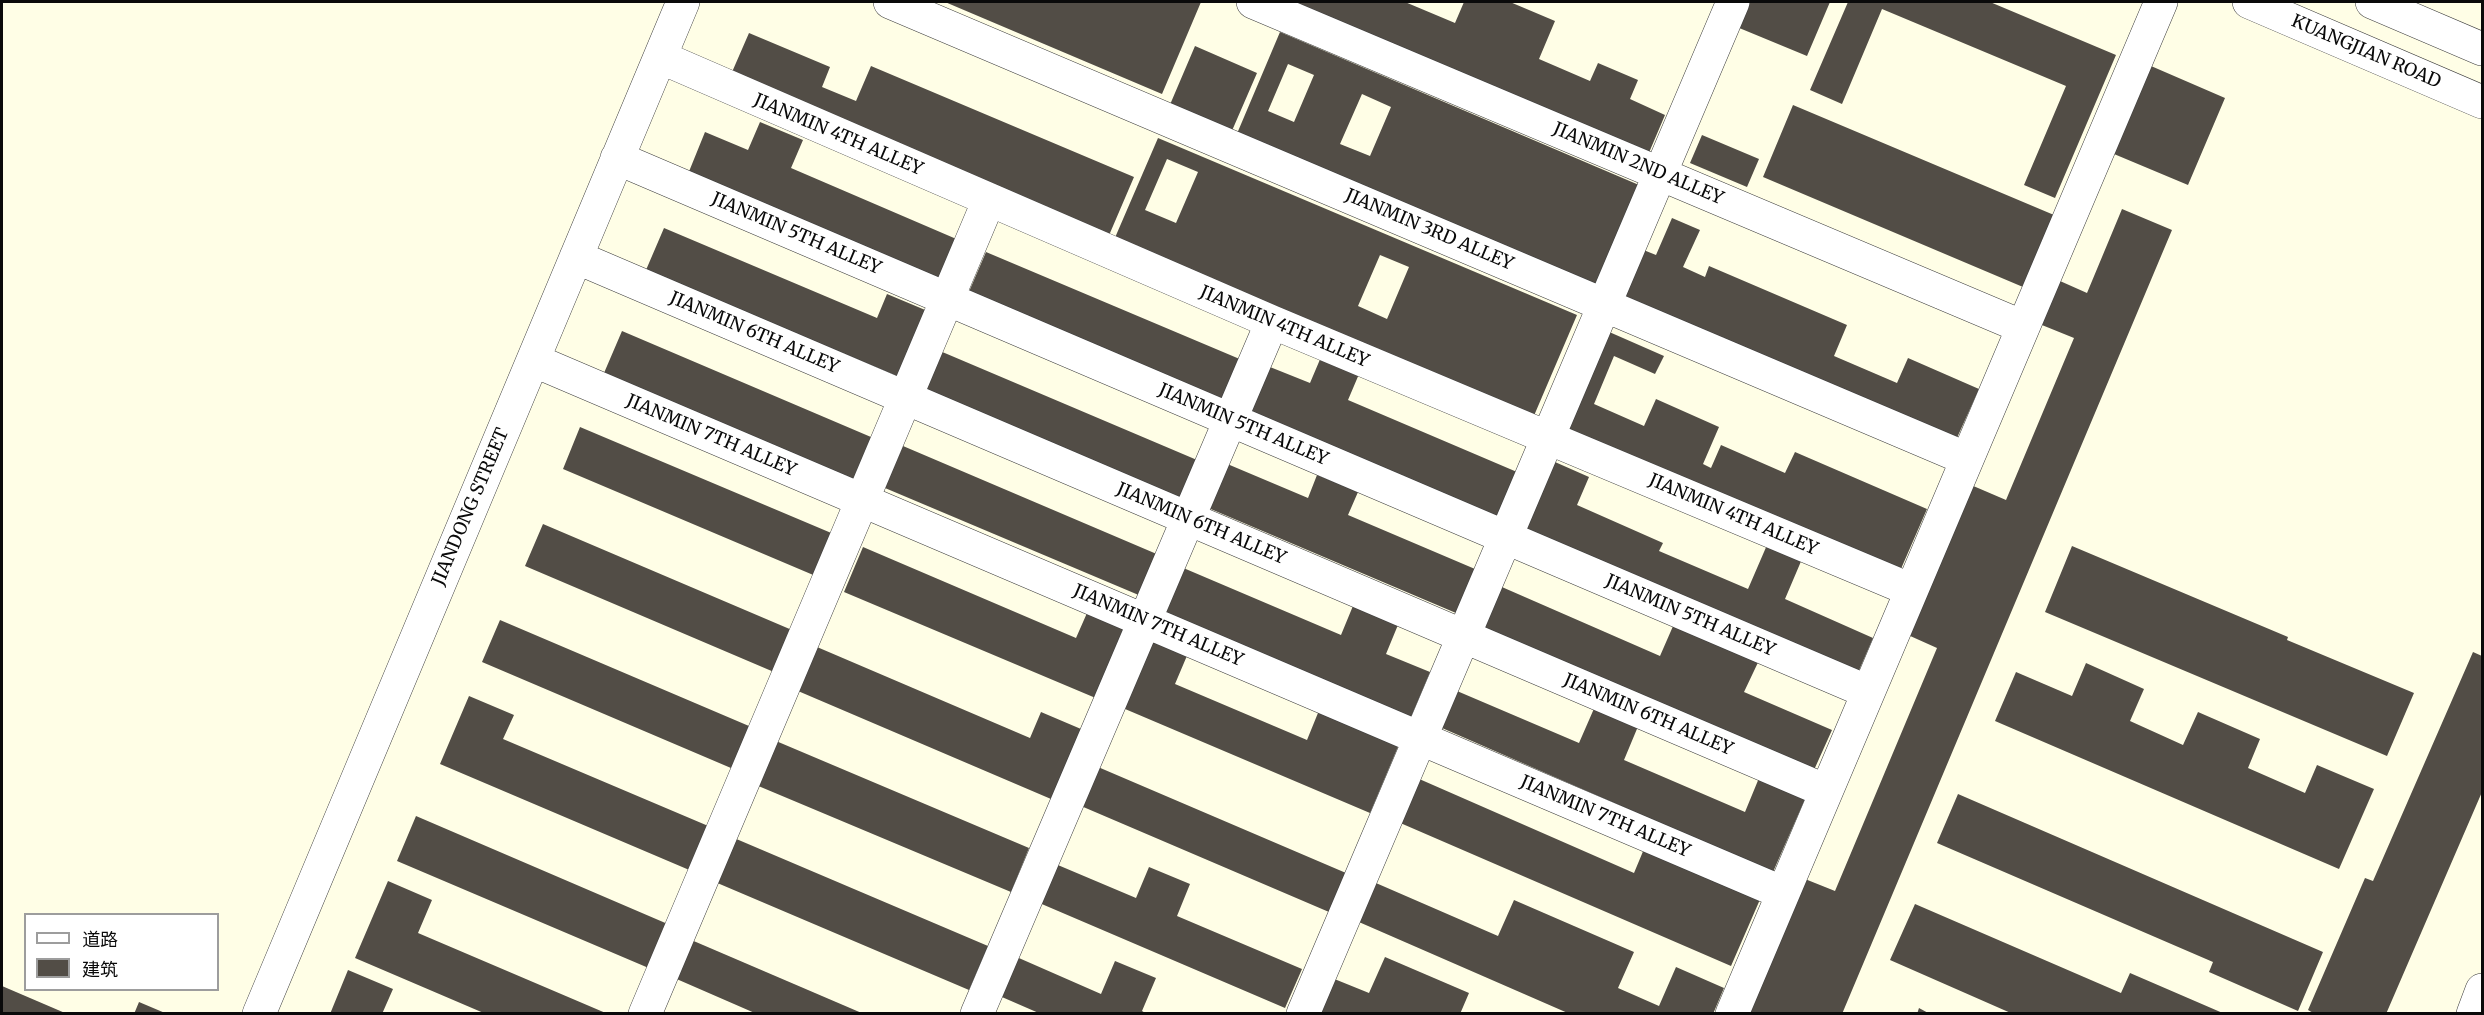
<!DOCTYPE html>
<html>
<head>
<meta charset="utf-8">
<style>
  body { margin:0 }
  #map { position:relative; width:2484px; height:1015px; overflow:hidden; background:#fffee6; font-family:Merriweather,"Noto Sans SC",serif }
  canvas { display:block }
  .frame { position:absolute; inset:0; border:3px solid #0a0a0a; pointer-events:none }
  .legend { position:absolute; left:24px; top:913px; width:195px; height:78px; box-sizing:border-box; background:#fff; border:2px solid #9d9d9d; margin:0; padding:8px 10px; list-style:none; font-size:18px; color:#0a0a0a }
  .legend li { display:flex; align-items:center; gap:12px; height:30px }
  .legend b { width:30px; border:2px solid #9d9d9d }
</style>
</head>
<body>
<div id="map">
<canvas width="2484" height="1015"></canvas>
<div class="frame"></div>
<ul class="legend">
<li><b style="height:8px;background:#fff"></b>道路</li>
<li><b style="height:16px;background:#524d46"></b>建筑</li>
</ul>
</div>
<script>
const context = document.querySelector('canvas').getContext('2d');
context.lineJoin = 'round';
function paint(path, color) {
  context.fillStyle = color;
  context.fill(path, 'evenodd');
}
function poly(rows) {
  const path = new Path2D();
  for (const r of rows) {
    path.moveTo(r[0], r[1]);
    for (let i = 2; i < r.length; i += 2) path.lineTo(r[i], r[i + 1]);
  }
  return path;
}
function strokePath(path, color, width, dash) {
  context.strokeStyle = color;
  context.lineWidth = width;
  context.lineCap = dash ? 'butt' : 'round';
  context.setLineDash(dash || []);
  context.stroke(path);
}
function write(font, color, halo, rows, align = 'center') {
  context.font = font + ' Merriweather,serif';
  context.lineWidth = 6;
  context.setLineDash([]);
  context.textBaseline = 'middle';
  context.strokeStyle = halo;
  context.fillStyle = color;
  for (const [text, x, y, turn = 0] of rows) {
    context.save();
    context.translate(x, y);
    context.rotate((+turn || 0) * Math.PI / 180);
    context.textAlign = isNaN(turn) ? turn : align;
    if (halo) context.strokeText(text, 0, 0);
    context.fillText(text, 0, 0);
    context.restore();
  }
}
const building = poly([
  [945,2,1201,2,1162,94],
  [1293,2,1405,2,1455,23,1464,2,1510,2,1555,21,1539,59,1590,81,1598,63,1638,80,1630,99,1665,115,1648,155],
  [1742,2,1830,2,1807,56,1732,25],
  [1848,2,1990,2,2116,55,2055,198,2024,185,2066,86,1882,9,1842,104,1810,90],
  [1280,32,1639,185,1595,288,1236,136],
  [1288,64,1314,75,1294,122,1268,111],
  [1362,94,1391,107,1370,156,1340,144],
  [749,33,830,67,822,87,856,101,871,66,1134,177,1107,240,729,79],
  [1195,46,1257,73,1231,133,1169,107],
  [2151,66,2225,98,2188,185,2114,154],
  [1793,105,2054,215,2023,287,1763,177],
  [760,122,803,140,791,168,961,241,943,283,688,174,705,132,748,150],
  [1702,135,1759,159,1747,187,1690,163],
  [1158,138,1577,315,1533,418,1114,240],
  [1167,159,1198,172,1176,223,1145,210],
  [1380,255,1409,267,1387,319,1358,306],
  [2122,209,2172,230,1842,1014,1748,1014,1805,879,1835,891,1937,648,1908,635,1971,485,2006,500,2074,338,2032,321,2051,277,2087,293],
  [1672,218,1700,230,1683,267,1705,277,1709,266,1847,325,1834,356,1897,383,1908,358,1979,389,1956,440,1616,292,1636,247,1656,255],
  [664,228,877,318,887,294,930,312,902,378,646,270],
  [986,252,1242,360,1224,402,968,294],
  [622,331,878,440,860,482,604,373],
  [1607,331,1664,356,1655,374,1614,356,1594,404,1644,426,1656,399,1719,427,1703,464,1711,468,1721,445,1785,473,1795,452,1927,509,1897,578,1563,433],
  [1324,350,1362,367,1348,400,1517,472,1496,521,1245,414,1265,365,1310,383],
  [940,351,1197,460,1179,502,923,393],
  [580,427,836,535,818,577,563,469],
  [903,446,1159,555,1141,596,885,488],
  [1555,462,1589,477,1577,505,1663,543,1659,551,1748,589,1767,545,1802,559,1785,599,1873,638,1857,675,1525,532],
  [1225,463,1308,498,1317,475,1358,492,1348,515,1475,569,1456,613,1206,507],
  [543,524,799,633,781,675,525,566],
  [2072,546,2288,637,2287,640,2414,693,2387,756,2045,612],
  [863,547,1076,638,1087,613,1127,630,1098,699,844,592],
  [1174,564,1341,635,1355,601,1400,620,1386,654,1430,672,1411,717,1155,608],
  [1495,584,1660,656,1677,617,1762,654,1744,692,1832,730,1814,770,1477,624],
  [500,620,756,729,738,771,482,662],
  [1149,634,1189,651,1175,684,1307,740,1320,708,1400,742,1370,813,1118,706],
  [817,647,1030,738,1041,712,1081,729,1051,799,798,691],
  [2473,652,2482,656,2482,792,2386,1014,2315,1014,2308,1010,2365,878,2373,881],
  [2086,663,2144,689,2130,721,2183,745,2198,712,2260,739,2248,768,2305,793,2317,765,2374,789,2339,869,1995,721,2016,672,2072,696],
  [1457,691,1579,743,1596,704,1639,724,1624,760,1745,812,1759,778,1805,799,1773,872,1442,728],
  [469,696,514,715,503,739,713,828,694,872,440,764],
  [776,741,1029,848,1011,892,756,785],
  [1091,764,1346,873,1329,912,1074,803],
  [1417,778,1634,873,1649,837,1765,888,1731,966,1398,822],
  [1958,794,2323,952,2298,1011,2209,972,2213,962,1937,843],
  [416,816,670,925,651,969,397,861],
  [734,838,988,946,969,990,715,882],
  [1046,860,1136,898,1149,867,1190,884,1177,916,1302,969,1285,1008,1030,899],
  [1369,880,1498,936,1514,900,1634,952,1618,988,1659,1006,1676,967,1724,988,1713,1014,1570,1014,1352,919],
  [388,881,432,900,418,933,608,1014,486,1014,355,958],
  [1915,904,2121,993,2130,973,2225,1014,2013,1014,1890,960],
  [689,939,864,1014,757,1014,672,977],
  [1012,955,1101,994,1115,961,1156,978,1142,1011,1147,1014,1041,1014,995,994],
  [1385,957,1469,993,1460,1014,1311,1014,1327,976,1369,993],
  [348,970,393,989,382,1014,330,1014],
  [2,986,65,1013,65,1014,2,1014],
  [139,1002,165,1013,165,1014,134,1014],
  [1919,1008,1930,1014,1917,1014]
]);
const minor = poly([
  [890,2,1967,459],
  [1253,2,2023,327],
  [2249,2,2482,102],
  [2372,2,2482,49],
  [660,57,1272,322,1911,590],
  [617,158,1868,692],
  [576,257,1826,791],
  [533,360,1783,893],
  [259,1014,683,2],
  [645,1014,989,200],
  [977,1014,1272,322],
  [1303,1014,1733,2],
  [1732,1014,2161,2],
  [2473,1014,2482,990]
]);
const streetNames = [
  ["KUANGJIAN ROAD",2366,52,23],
  ["JIANMIN 4TH ALLEY",838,135,23],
  ["JIANMIN 2ND ALLEY",1638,164,23],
  ["JIANMIN 3RD ALLEY",1429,230,23],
  ["JIANMIN 5TH ALLEY",796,234,23],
  ["JIANMIN 4TH ALLEY",1284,327,23],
  ["JIANMIN 6TH ALLEY",754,333,23],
  ["JIANMIN 5TH ALLEY",1243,425,23],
  ["JIANMIN 7TH ALLEY",711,436,23],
  ["JIANDONG STREET",471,507,-67],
  ["JIANMIN 4TH ALLEY",1733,515,23],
  ["JIANMIN 6TH ALLEY",1201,524,23],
  ["JIANMIN 5TH ALLEY",1690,616,23],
  ["JIANMIN 7TH ALLEY",1158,626,23],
  ["JIANMIN 6TH ALLEY",1648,715,23],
  ["JIANMIN 7TH ALLEY",1605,817,23]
];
paint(building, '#524d46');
strokePath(minor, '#3d3d3d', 34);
strokePath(minor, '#fff', 33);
write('18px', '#0a0a0a', '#fff', streetNames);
</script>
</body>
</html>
